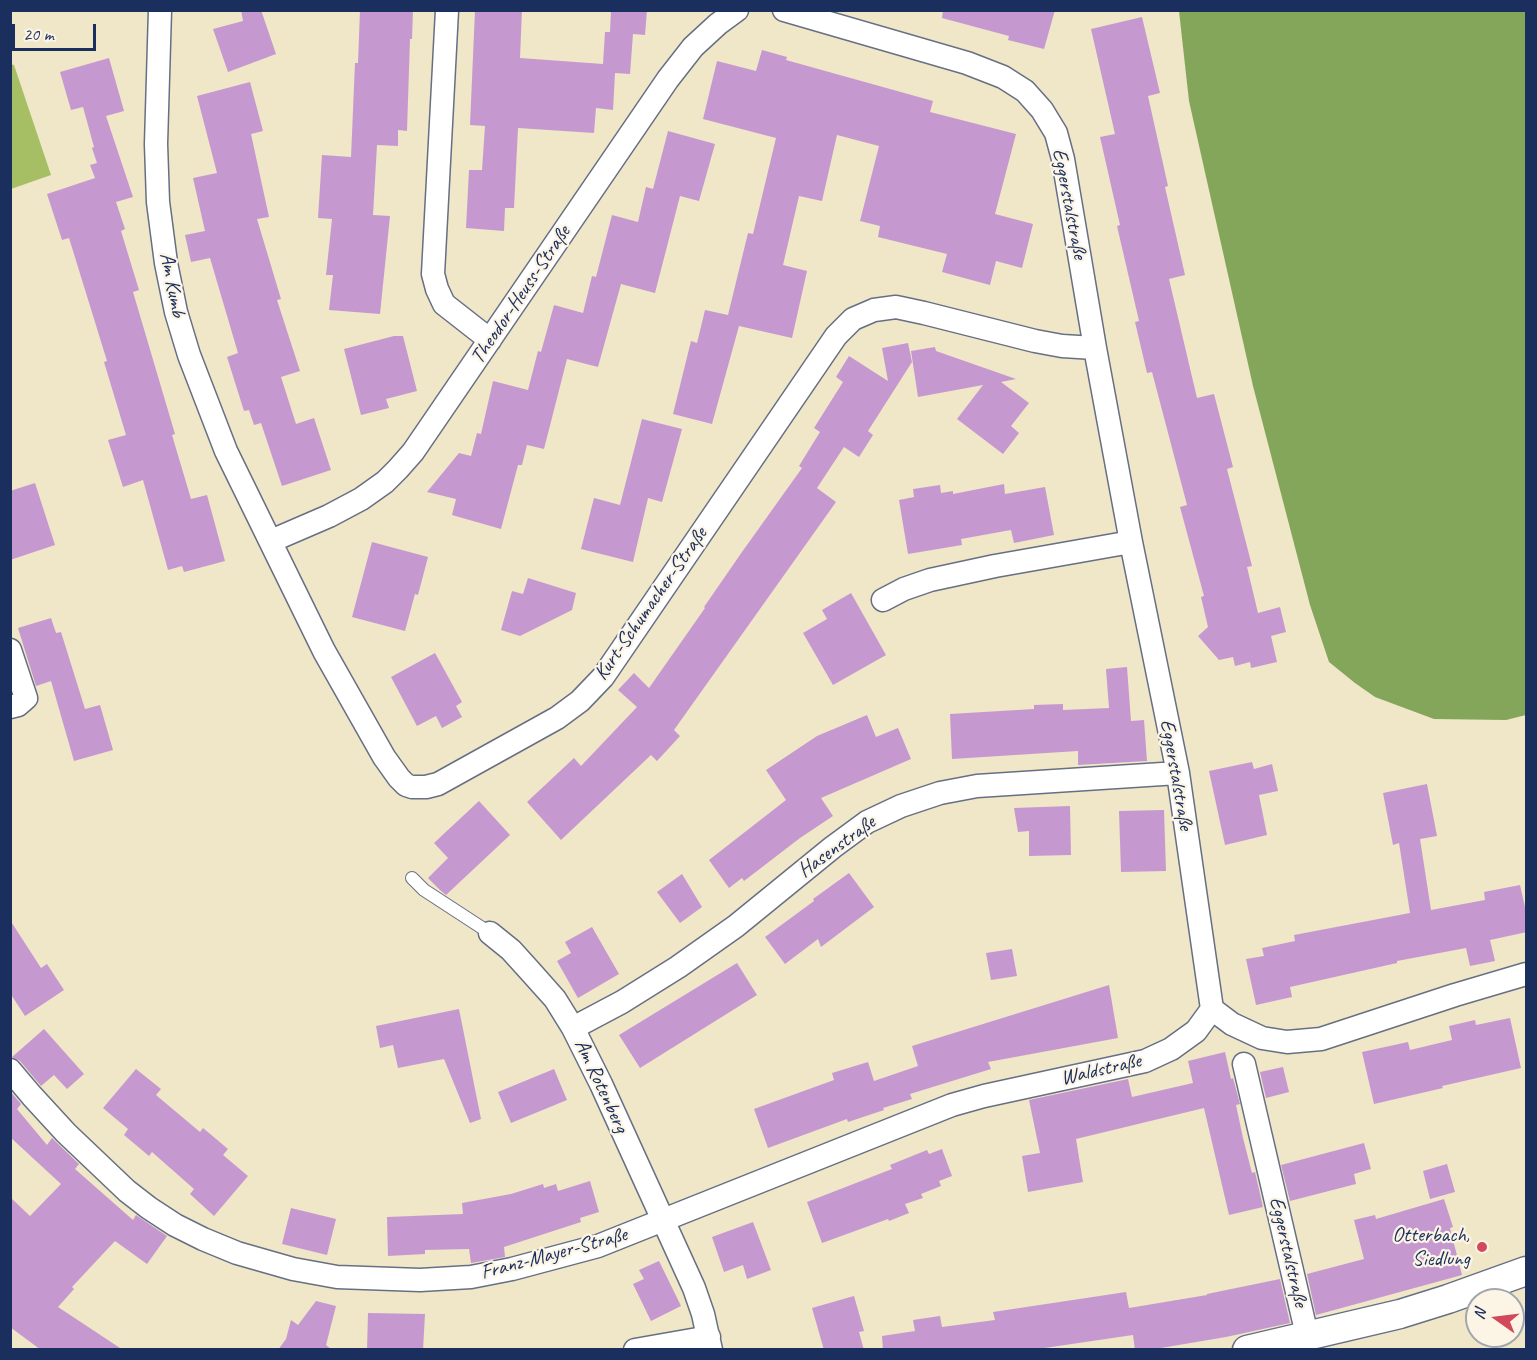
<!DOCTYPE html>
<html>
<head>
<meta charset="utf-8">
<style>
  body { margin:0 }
  #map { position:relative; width:1537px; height:1360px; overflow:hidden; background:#f0e6c8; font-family:Caveat,sans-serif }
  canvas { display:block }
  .frame { position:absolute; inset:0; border:12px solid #1b2f5e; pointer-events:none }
  .north { position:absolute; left:1465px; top:1288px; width:60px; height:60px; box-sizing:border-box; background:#fcf5e5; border:2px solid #a2a6af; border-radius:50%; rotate:284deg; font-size:16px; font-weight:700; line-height:24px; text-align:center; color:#1b2f5e }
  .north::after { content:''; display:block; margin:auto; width:21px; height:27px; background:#d1495b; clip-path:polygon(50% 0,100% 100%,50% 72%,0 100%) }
  .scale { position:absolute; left:12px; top:24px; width:84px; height:27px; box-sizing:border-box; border:3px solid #1b2f5e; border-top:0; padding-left:8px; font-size:18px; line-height:21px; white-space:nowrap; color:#1b2f5e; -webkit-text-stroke:4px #fcf5e5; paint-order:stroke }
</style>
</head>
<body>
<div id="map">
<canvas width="1537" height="1360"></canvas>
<div class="frame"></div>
<div class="north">N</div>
<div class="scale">20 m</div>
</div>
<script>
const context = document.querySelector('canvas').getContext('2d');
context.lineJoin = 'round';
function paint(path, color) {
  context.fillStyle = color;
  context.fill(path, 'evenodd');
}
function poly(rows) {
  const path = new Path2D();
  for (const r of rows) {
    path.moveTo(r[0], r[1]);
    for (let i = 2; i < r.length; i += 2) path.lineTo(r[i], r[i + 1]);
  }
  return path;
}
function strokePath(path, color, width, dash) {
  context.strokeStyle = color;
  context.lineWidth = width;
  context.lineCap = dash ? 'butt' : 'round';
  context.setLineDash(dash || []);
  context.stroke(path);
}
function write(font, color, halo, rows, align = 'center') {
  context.font = font + ' Caveat,sans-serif';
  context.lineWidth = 4.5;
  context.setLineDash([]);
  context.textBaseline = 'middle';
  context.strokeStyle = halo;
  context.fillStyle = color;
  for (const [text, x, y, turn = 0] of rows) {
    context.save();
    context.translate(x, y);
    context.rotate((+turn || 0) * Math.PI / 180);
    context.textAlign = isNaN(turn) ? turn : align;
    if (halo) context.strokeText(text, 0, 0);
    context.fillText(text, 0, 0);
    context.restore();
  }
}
const green = poly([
  [10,64,14,65,51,175,11,189]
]);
const forest = poly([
  [1179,11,1526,11,1526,715,1506,720,1434,719,1375,697,1355,683,1329,662,1310,605,1253,386,1189,101]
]);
const building = poly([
  [241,10,261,10,276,54,228,72,213,29,243,21],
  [360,10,413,10,412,39,410,39,407,131,398,130,398,146,377,145,373,215,390,216,380,314,329,310,333,275,326,275,332,219,318,218,322,155,351,157,355,63,358,63],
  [475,10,522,10,520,58,603,64,605,32,610,32,611,10,647,10,645,35,633,34,630,74,615,73,613,110,596,108,594,133,518,128,514,208,505,208,504,231,466,228,469,170,482,170,485,126,470,125],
  [943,10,1055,10,1044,49,1008,40,1009,36,942,18],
  [1142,17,1160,93,1148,96,1168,186,1165,187,1185,275,1169,279,1197,398,1214,394,1233,467,1227,469,1252,566,1247,567,1258,613,1280,607,1286,632,1271,636,1277,662,1251,668,1250,662,1235,666,1233,657,1219,660,1198,636,1208,627,1201,597,1204,596,1180,507,1187,505,1152,372,1147,373,1135,322,1139,321,1117,226,1120,225,1100,137,1115,134,1091,29],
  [762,50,787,57,786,60,933,101,930,112,1016,134,995,214,1033,224,1022,268,996,261,990,285,942,272,947,254,878,237,880,226,860,221,879,146,837,135,822,201,799,196,783,265,807,271,792,338,739,326,712,424,673,414,691,341,697,343,705,310,728,315,748,233,753,234,776,138,703,119,717,61,756,71],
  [109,58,124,111,106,116,133,197,116,202,125,229,121,231,139,290,133,292,175,434,172,435,191,499,207,495,225,561,184,572,182,566,168,570,143,480,123,487,108,440,126,435,104,362,107,361,69,238,62,240,47,194,95,178,90,165,97,163,92,148,94,147,83,107,71,110,60,72],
  [250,82,263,131,251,134,269,217,257,219,281,299,277,300,300,371,281,377,296,424,314,418,331,470,282,486,261,423,254,425,249,410,244,411,227,357,238,353,210,258,191,262,185,235,205,231,193,178,217,173,197,96],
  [668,131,715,144,699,201,680,196,655,293,621,284,598,367,567,359,544,449,527,445,522,465,518,465,501,529,452,515,456,499,427,492,459,453,471,456,477,433,481,434,493,381,528,390,538,351,541,352,554,305,583,313,592,276,596,277,612,215,638,222,646,187,653,189],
  [394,336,403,336,417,391,386,399,389,408,361,415,344,349],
  [908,343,912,362,868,431,873,435,859,457,844,447,817,488,836,502,674,730,680,736,657,761,651,755,561,840,527,802,574,758,581,766,637,707,618,690,634,673,649,688,705,608,704,607,742,552,802,468,799,466,820,432,814,428,843,382,836,377,849,356,888,381,882,348],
  [935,347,936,351,1016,379,1001,382,1029,403,1011,426,1019,433,1003,454,957,419,983,385,918,397,911,351],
  [642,419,682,429,662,502,648,498,633,562,581,549,594,498,620,505],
  [35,483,55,545,10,560,10,491],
  [1004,484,1005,494,1045,487,1054,535,1014,543,1011,530,961,539,962,545,908,554,899,500,914,497,913,489,940,485,941,493,953,491,953,494],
  [372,542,428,557,418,595,415,594,405,631,352,617],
  [528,578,576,593,572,610,520,636,501,630,512,591,523,594],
  [851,593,886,655,833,685,803,633,827,619,822,610],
  [51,618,56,633,61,632,85,709,100,705,113,750,74,761,51,681,36,686,18,628],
  [435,653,462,702,456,706,462,717,442,728,436,716,417,726,391,677],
  [1127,667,1131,721,1144,720,1147,761,1078,765,1078,751,952,759,950,714,1034,709,1034,705,1063,704,1063,710,1109,708,1106,669],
  [867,715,876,737,898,728,911,759,821,798,833,816,800,838,744,881,742,878,729,888,709,860,786,800,766,770,817,736],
  [1252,762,1254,769,1272,764,1278,791,1259,795,1267,835,1225,845,1209,771],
  [1427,784,1437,836,1420,839,1431,910,1485,900,1484,892,1520,885,1527,916,1527,932,1490,940,1495,961,1470,966,1466,948,1397,961,1397,963,1290,987,1292,997,1256,1005,1246,959,1264,956,1262,948,1295,941,1294,935,1410,913,1399,843,1393,845,1383,793],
  [479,801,510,835,446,895,440,890,428,878,448,858,434,843],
  [1070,806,1071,855,1029,856,1029,831,1018,832,1014,808],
  [1164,810,1166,871,1121,872,1119,811],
  [849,873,874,907,821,947,818,939,785,964,765,937,814,901,813,899],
  [682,874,702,907,680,923,657,892],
  [10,920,41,968,47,964,64,990,25,1016,10,993],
  [592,927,619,974,578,998,557,961,571,953,565,942],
  [1012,949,1017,976,991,980,986,953],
  [737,963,757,995,640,1068,619,1035],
  [1109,985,1118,1038,988,1062,991,1069,910,1094,912,1099,883,1108,884,1110,848,1122,847,1119,768,1148,754,1109,834,1080,832,1073,868,1062,874,1081,918,1066,912,1046],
  [459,1009,481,1119,470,1123,444,1059,398,1068,393,1045,380,1048,376,1026],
  [1510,1018,1521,1068,1442,1086,1443,1088,1374,1104,1362,1052,1408,1042,1410,1050,1452,1040,1449,1026,1475,1020,1476,1025],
  [44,1029,84,1074,67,1089,54,1075,41,1086,20,1061,12,1057],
  [1225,1052,1231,1079,1233,1078,1240,1104,1236,1105,1243,1138,1252,1173,1255,1172,1263,1207,1229,1215,1204,1108,1076,1139,1083,1182,1028,1192,1022,1156,1040,1153,1029,1100,1128,1079,1132,1097,1193,1083,1188,1061],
  [1283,1067,1289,1092,1266,1098,1260,1072],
  [136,1069,161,1089,156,1095,200,1132,203,1128,228,1149,223,1155,248,1176,214,1216,190,1194,194,1189,152,1152,149,1156,124,1135,128,1129,103,1108],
  [554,1069,567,1100,511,1123,498,1092],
  [10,1091,21,1104,17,1109,47,1145,52,1138,79,1164,75,1169,133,1220,136,1215,167,1236,147,1264,115,1241,72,1287,74,1289,58,1307,123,1350,41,1350,10,1327,10,1197,30,1216,61,1184,10,1137],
  [1364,1143,1371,1169,1354,1174,1356,1184,1290,1201,1281,1165],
  [942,1149,952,1176,939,1181,941,1186,921,1194,923,1198,905,1204,909,1213,889,1221,888,1219,822,1243,807,1202,892,1169,890,1165,927,1150,929,1154],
  [1447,1164,1455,1192,1430,1199,1423,1171],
  [590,1181,599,1212,580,1218,581,1222,504,1247,505,1257,471,1263,469,1249,425,1250,425,1254,388,1256,387,1217,463,1214,462,1203,511,1194,543,1184,544,1188,556,1184,558,1191],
  [1444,1199,1453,1227,1450,1228,1462,1275,1316,1315,1307,1274,1364,1259,1354,1220,1375,1215,1376,1219],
  [291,1208,336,1219,327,1255,282,1244],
  [753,1222,771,1270,747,1279,743,1265,724,1272,712,1237],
  [659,1261,681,1306,651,1321,633,1284,644,1279,639,1270],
  [1280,1279,1290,1323,1226,1337,1149,1350,1135,1350,1133,1335,1031,1350,883,1350,882,1336,915,1331,913,1320,940,1316,942,1327,995,1320,993,1312,1126,1292,1129,1308,1207,1295,1207,1294],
  [854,1296,864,1331,859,1332,864,1350,824,1350,812,1308],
  [316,1301,336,1306,326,1345,332,1350,278,1350,286,1339,291,1320,298,1325],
  [368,1313,425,1314,423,1350,367,1350]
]);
const service = poly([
  [412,878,424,890,490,933]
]);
const minor = poly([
  [160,10,156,144,158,202,166,263,176,312,189,355,226,451,324,651,384,757,399,778,406,785,412,787,426,787,438,784,557,718,580,701,603,677,836,336,853,319,874,310,896,307,924,313,1035,341,1062,346,1095,348],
  [447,10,433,274,437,289,444,304,490,340],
  [784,10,967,63,1003,77,1025,91,1042,110,1056,133,1063,159,1095,348,1131,542,1178,773,1212,1009],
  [271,541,329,516,361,499,385,482,398,469,413,452,668,79,693,47,718,24,737,10],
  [883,600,904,589,930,580,995,566,1131,542],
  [10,650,26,698,18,705,10,707],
  [490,933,511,950,530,971,555,999,573,1028,601,1084,694,1288,703,1314,711,1350],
  [1212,1009,1232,1024,1262,1038,1287,1042,1321,1039,1455,995,1526,974],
  [573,1028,622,1002,678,967,736,926,833,847,867,822,901,806,940,793,977,786,1178,773],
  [1244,1064,1307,1335],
  [10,1070,32,1096,66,1133,127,1191,149,1208,175,1225,203,1239,237,1253,293,1269,337,1277,420,1280,471,1277,512,1269,598,1246,952,1105,984,1096,1145,1061,1171,1049,1196,1031,1212,1009],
  [635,1350,709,1337]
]);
const tertiary = poly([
  [1247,1350,1400,1314,1448,1299,1526,1271]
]);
const markers = [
  [1482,1247,6,"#d1495b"]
];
const streetNames = [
  ["Eggerstalstraße",1069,204,79],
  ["Am Kumb",172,285,79],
  ["Theodor-Heuss-Straße",521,295,-56],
  ["Kurt-Schumacher-Straße",651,604,-55],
  ["Eggerstalstraße",1176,775,80],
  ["Hasenstraße",837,847,-36],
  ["Waldstraße",1101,1070,-13],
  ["Am Rotenberg",601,1086,65],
  ["Eggerstalstraße",1288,1252,77],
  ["Franz-Mayer-Straße",554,1254,-15]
];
const poiNames = [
  ["Otterbach,",1470,1235],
  ["Siedlung",1470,1259]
];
paint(green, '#a6bf65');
paint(forest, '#84a65a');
paint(building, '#c599d0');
strokePath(service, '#666f83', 14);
strokePath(minor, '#666f83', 25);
strokePath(tertiary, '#666f83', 31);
strokePath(service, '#fff', 12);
strokePath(minor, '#fff', 22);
strokePath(tertiary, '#fff', 28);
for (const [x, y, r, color] of markers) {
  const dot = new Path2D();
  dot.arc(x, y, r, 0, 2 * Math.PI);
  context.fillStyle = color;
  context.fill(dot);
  strokePath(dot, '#fcf5e5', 2);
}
write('21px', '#1b2f5e', '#fcf5e5', streetNames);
write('21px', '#1b2f5e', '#fcf5e5', poiNames, 'right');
</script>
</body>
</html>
